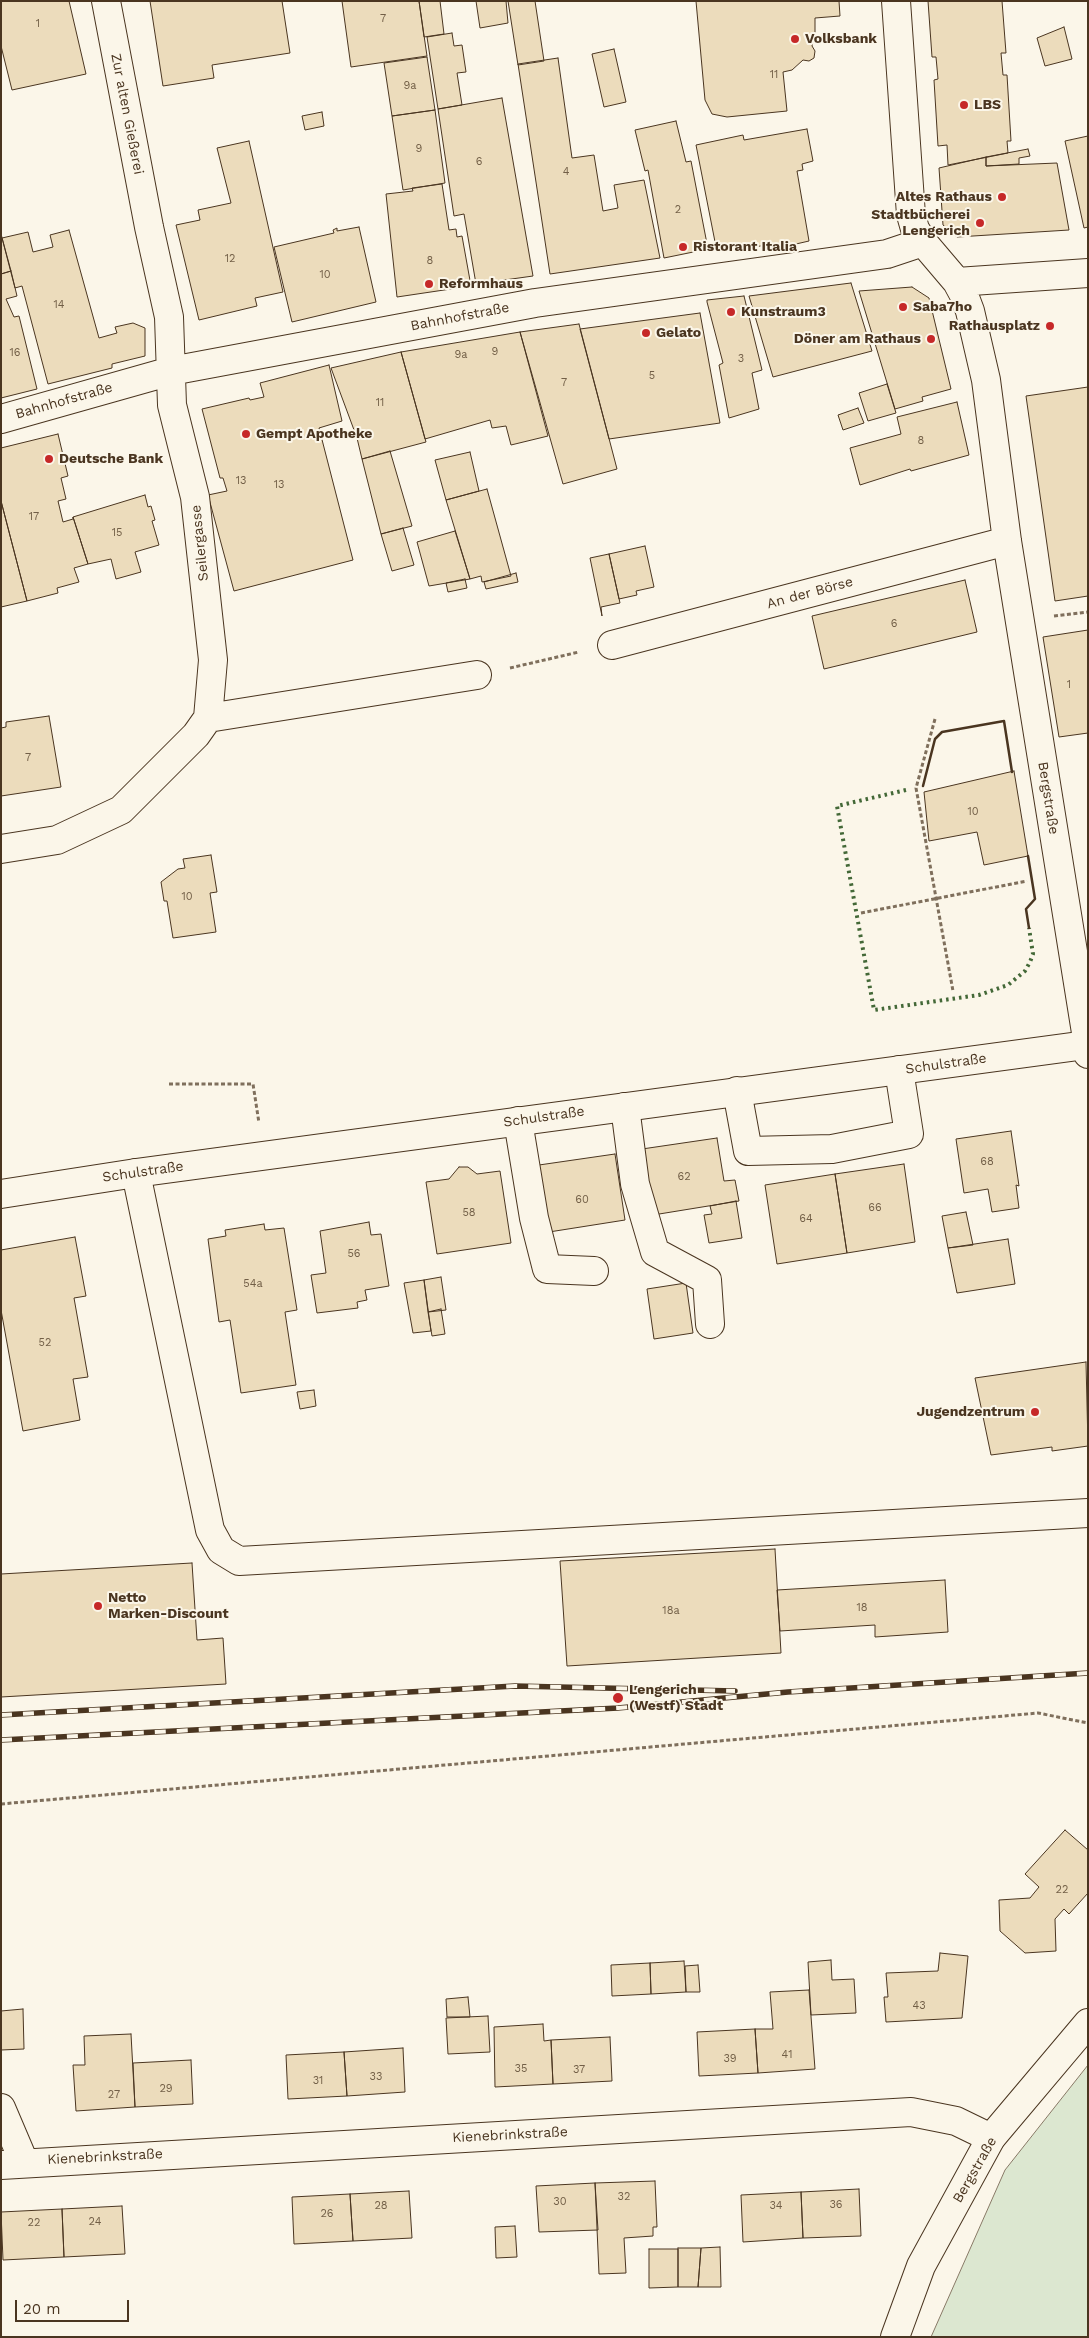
<!DOCTYPE html>
<html>
<head>
<meta charset="utf-8">
<style>
  body { margin:0 }
  #map { position:relative; width:1089px; height:2338px; overflow:hidden; background:#fbf6e9; font-family:"Work Sans",sans-serif }
  canvas { display:block }
  .frame { position:absolute; inset:0; border:2px solid #4a3520; pointer-events:none }
  .scale { position:absolute; left:15px; top:2300px; width:114px; height:22px; box-sizing:border-box; border:2px solid #4a3520; border-top:0; padding-left:6px; font-size:15px; line-height:18px; white-space:nowrap; color:#4a3520; -webkit-text-stroke:4px #fbf6e9; paint-order:stroke }
</style>
</head>
<body>
<div id="map">
<canvas width="1089" height="2338"></canvas>
<div class="frame"></div>
<div class="scale">20 m</div>
</div>
<script>
const context = document.querySelector('canvas').getContext('2d');
context.lineJoin = 'round';
function paint(path, color) {
  context.fillStyle = color;
  context.fill(path, 'evenodd');
}
function poly(rows) {
  const path = new Path2D();
  for (const r of rows) {
    path.moveTo(r[0], r[1]);
    for (let i = 2; i < r.length; i += 2) path.lineTo(r[i], r[i + 1]);
  }
  return path;
}
function strokePath(path, color, width, dash) {
  context.strokeStyle = color;
  context.lineWidth = width;
  context.lineCap = dash ? 'butt' : 'round';
  context.setLineDash(dash || []);
  context.stroke(path);
}
function write(font, color, halo, rows, align = 'center') {
  context.font = font + ' "Work Sans",sans-serif';
  context.lineWidth = 4;
  context.setLineDash([]);
  context.textBaseline = 'middle';
  context.strokeStyle = halo;
  context.fillStyle = color;
  for (const [text, x, y, turn = 0] of rows) {
    context.save();
    context.translate(x, y);
    context.rotate((+turn || 0) * Math.PI / 180);
    context.textAlign = isNaN(turn) ? turn : align;
    if (halo) context.strokeText(text, 0, 0);
    context.fillText(text, 0, 0);
    context.restore();
  }
}
const green = poly([
  [1088,2065,1088,2337,931,2337,1005,2170,1088,2065]
]);
const building = poly([
  [1,1,69,1,86,74,12,90,1,46,1,1],
  [150,1,282,1,290,53,212,65,214,78,163,86,150,1],
  [342,1,419,1,427,56,351,67,342,1],
  [419,1,440,1,444,34,424,37,419,1],
  [476,1,506,1,508,23,480,28,476,1],
  [508,1,535,1,544,61,518,65,508,1],
  [696,1,839,1,840,16,815,18,815,32,812,46,815,51,814,58,809,61,803,60,792,70,783,72,787,111,727,117,712,114,705,100,696,1],
  [928,1,1002,1,1006,53,1001,53,1003,75,1007,75,1011,141,1007,141,1008,153,948,165,947,145,938,146,934,80,938,79,936,57,932,57,928,1],
  [1064,27,1072,59,1045,66,1037,38,1064,27],
  [452,33,454,46,462,45,466,72,457,73,462,105,438,109,427,37,452,33],
  [614,49,626,102,604,107,592,54,614,49],
  [427,57,435,110,392,116,384,63,427,57],
  [558,58,572,158,594,155,603,211,618,208,614,185,644,180,660,258,550,274,518,64,558,58],
  [502,98,533,276,476,284,464,214,454,216,438,109,502,98],
  [435,110,445,183,403,190,392,116,435,110],
  [322,112,324,126,305,130,302,116,322,112],
  [676,121,686,162,691,161,708,249,664,258,648,170,645,171,635,130,676,121],
  [807,129,813,161,802,164,803,170,797,171,809,241,783,247,782,243,717,252,696,145,743,135,744,140,807,129],
  [1088,136,1088,227,1084,228,1065,141,1088,136],
  [249,141,283,292,255,298,257,306,199,320,176,225,200,220,198,210,231,203,217,148,249,141],
  [1028,149,1030,156,1019,158,1019,164,986,166,986,157,1028,149],
  [986,157,986,166,1057,163,1069,230,957,237,943,225,939,168,986,157],
  [442,184,449,230,456,229,457,237,462,236,471,286,397,297,386,194,413,191,412,188,442,184],
  [359,227,376,302,292,322,274,247,334,233,333,230,337,228,337,231,359,227],
  [69,230,99,338,117,333,115,327,133,323,145,328,145,356,112,364,112,368,48,384,22,286,15,288,2,238,28,232,33,252,53,247,50,235,69,230],
  [1,234,11,271,1,274,1,234],
  [11,271,17,296,6,299,14,317,19,316,37,389,1,398,1,274,11,271],
  [851,283,872,351,773,377,749,296,851,283],
  [912,287,929,298,951,389,922,397,923,401,895,409,859,291,912,287],
  [744,296,762,370,752,373,759,409,729,418,719,365,723,363,707,302,707,300,744,296],
  [700,313,720,423,609,439,580,329,700,313],
  [579,324,617,469,563,484,520,332,579,324],
  [520,332,548,436,511,445,506,426,492,428,490,420,425,439,401,352,520,332],
  [401,352,426,442,362,459,357,438,331,368,401,352],
  [329,365,342,421,319,428,353,560,234,591,208,495,227,491,223,478,220,478,202,409,249,398,250,400,264,397,260,383,329,365],
  [887,384,896,413,868,421,859,393,887,384],
  [1088,387,1088,596,1055,601,1026,396,1088,387],
  [957,402,969,455,911,471,910,469,860,485,850,448,901,434,897,417,957,402],
  [858,408,864,423,843,430,838,415,858,408],
  [58,434,68,476,61,478,66,499,58,501,63,522,73,519,73,517,88,564,74,568,79,582,57,588,58,593,27,601,1,501,1,448,58,434],
  [390,451,412,526,381,534,362,459,390,451],
  [470,452,479,491,446,500,435,460,470,452],
  [487,489,511,576,482,582,481,576,470,579,446,500,487,489],
  [145,495,148,507,151,506,155,520,152,521,159,545,135,552,141,572,116,579,111,559,88,564,73,517,145,495],
  [1,501,27,601,1,607,1,501],
  [403,528,414,565,392,571,381,534,403,528],
  [455,531,470,579,429,586,417,542,455,531],
  [645,546,654,587,636,591,637,595,619,599,609,554,645,546],
  [609,554,620,603,601,607,602,616,590,558,609,554],
  [516,573,518,582,486,589,484,582,516,573],
  [465,579,467,588,448,592,446,583,465,579],
  [965,580,977,632,824,669,812,616,965,580],
  [1088,630,1088,733,1059,737,1043,637,1088,630],
  [49,716,61,787,1,796,1,728,6,727,6,722,49,716],
  [1014,771,1028,856,984,865,977,832,929,841,924,792,1014,771],
  [211,855,217,892,210,893,216,932,173,938,167,901,164,901,161,882,178,869,185,868,183,859,211,855],
  [1011,1131,1019,1186,1016,1185,1019,1208,992,1212,988,1189,964,1193,956,1139,1011,1131],
  [717,1138,724,1181,735,1180,739,1201,653,1215,642,1149,717,1138],
  [615,1154,625,1220,549,1232,539,1165,615,1154],
  [904,1164,915,1242,847,1253,835,1174,904,1164],
  [459,1167,468,1167,477,1174,500,1171,511,1243,437,1254,426,1182,449,1179,459,1167],
  [835,1174,847,1253,777,1264,765,1185,835,1174],
  [736,1201,742,1238,709,1243,704,1215,712,1214,710,1206,736,1201],
  [966,1212,973,1245,948,1248,942,1216,966,1212],
  [369,1222,371,1235,381,1234,389,1286,365,1290,367,1300,357,1302,358,1308,317,1313,311,1275,326,1273,320,1231,369,1222],
  [264,1224,265,1230,284,1228,297,1310,285,1312,296,1385,241,1393,230,1320,219,1322,208,1239,226,1236,225,1230,264,1224],
  [75,1237,86,1296,74,1298,88,1377,73,1379,80,1420,23,1431,1,1310,1,1250,75,1237],
  [1008,1239,1015,1284,957,1293,948,1248,1008,1239],
  [441,1277,446,1310,428,1312,424,1280,441,1277],
  [424,1280,431,1331,413,1333,404,1283,424,1280],
  [686,1283,693,1333,654,1339,647,1289,686,1283],
  [441,1309,445,1334,432,1336,428,1312,441,1309],
  [1086,1362,1088,1446,1052,1451,1052,1447,991,1455,975,1378,1086,1362],
  [314,1390,316,1406,300,1409,297,1392,314,1390],
  [775,1549,781,1653,567,1666,560,1561,775,1549],
  [192,1563,197,1640,223,1638,226,1684,1,1697,1,1574,192,1563],
  [945,1580,948,1632,875,1637,875,1625,780,1631,777,1590,945,1580],
  [1065,1830,1088,1850,1088,1893,1069,1914,1064,1909,1055,1919,1056,1951,1025,1953,1000,1931,999,1900,1030,1898,1039,1887,1025,1874,1065,1830],
  [940,1953,968,1956,962,2018,886,2022,884,1997,888,1997,886,1973,938,1971,940,1953],
  [831,1960,832,1980,854,1979,856,2013,811,2015,808,1962,831,1960],
  [684,1961,686,1992,651,1994,650,1963,684,1961],
  [650,1963,651,1994,612,1996,611,1965,650,1963],
  [698,1965,700,1992,686,1992,685,1966,698,1965],
  [809,1990,815,2069,758,2073,755,2029,773,2029,770,1992,809,1990],
  [468,1997,470,2017,447,2017,446,1999,468,1997],
  [23,2009,24,2049,1,2050,1,2011,23,2009],
  [488,2016,490,2052,448,2054,446,2018,488,2016],
  [543,2024,544,2041,551,2040,553,2084,495,2087,494,2027,543,2024],
  [755,2029,758,2073,699,2076,697,2032,755,2029],
  [131,2034,135,2107,76,2111,73,2065,85,2065,84,2036,131,2034],
  [610,2037,612,2081,553,2084,551,2040,610,2037],
  [403,2048,405,2092,347,2096,344,2052,403,2048],
  [344,2052,347,2096,288,2099,286,2055,344,2052],
  [191,2060,193,2104,135,2107,133,2063,191,2060],
  [655,2181,657,2227,653,2227,653,2236,624,2238,626,2273,599,2274,595,2183,655,2181],
  [595,2183,598,2230,539,2232,536,2186,595,2183],
  [859,2189,861,2236,803,2238,801,2192,859,2189],
  [409,2191,412,2238,353,2241,350,2194,409,2191],
  [801,2192,803,2238,743,2242,741,2195,801,2192],
  [350,2194,353,2241,294,2244,292,2197,350,2194],
  [122,2206,125,2254,64,2257,62,2209,122,2206],
  [62,2209,64,2257,3,2260,1,2212,62,2209],
  [515,2226,517,2257,496,2258,495,2227,515,2226],
  [720,2247,721,2287,698,2287,701,2248,720,2247],
  [678,2248,701,2248,698,2287,678,2287,678,2248],
  [649,2249,678,2249,678,2287,649,2288,649,2249]
]);
const path = poly([
  [1054,616,1088,612],
  [510,668,579,652],
  [935,719,916,788,953,991],
  [861,913,1027,881],
  [169,1084,253,1084,259,1123],
  [1,1804,1038,1713,1088,1723]
]);
const minor = poly([
  [106,1,149,227,169,317,172,405,195,497,213,660,208,718],
  [896,1,911,215,915,229,923,242,957,282,964,295,970,311,986,380,1007,541,1088,1045],
  [957,282,1088,273],
  [1,419,171,371,535,303,887,254,923,242],
  [612,645,1007,541],
  [1,849,57,840,121,810,196,735,208,718,477,675],
  [737,1091,748,1151,832,1149,909,1134,899,1070],
  [625,1107,635,1184,655,1252,707,1280,710,1324],
  [518,1121,534,1218,547,1269,594,1271],
  [136,1173,210,1530,221,1550,239,1561,1088,1513],
  [1,2108,24,2162],
  [1,2165,911,2112,956,2121,991,2138]
]);
const major = poly([
  [1,1194,136,1173,1086,1045,1088,1054],
  [895,2337,921,2266,991,2138,1088,2023]
]);
const rail = poly([
  [1,1715,515,1686,735,1691],
  [1,1740,618,1708,788,1692,1088,1673]
]);
const hedge = poly([
  [906,790,837,806,874,1010,979,995,1008,985,1025,971,1030,962,1033,954,1029,928]
]);
const wall = poly([
  [923,786,935,739,942,732,1004,721,1012,772],
  [1028,856,1035,899,1026,909,1029,928]
]);
const markers = [
  [795,39,5,"#c62828"],
  [964,105,5,"#c62828"],
  [1002,197,5,"#c62828"],
  [980,223,5,"#c62828"],
  [683,247,5,"#c62828"],
  [429,284,5,"#c62828"],
  [903,307,5,"#c62828"],
  [731,312,5,"#c62828"],
  [1050,326,5,"#c62828"],
  [646,333,5,"#c62828"],
  [931,339,5,"#c62828"],
  [246,434,5,"#c62828"],
  [49,459,5,"#c62828"],
  [1035,1412,5,"#c62828"],
  [98,1606,5,"#c62828"],
  [618,1698,6,"#c62828"]
];
const numberNames = [
  ["7",383,19],
  ["1",38,24],
  ["11",774,75],
  ["9a",410,86],
  ["9",419,149],
  ["6",479,162],
  ["4",566,172],
  ["2",678,210],
  ["12",230,259],
  ["8",430,261],
  ["10",325,275],
  ["14",59,305],
  ["9",495,352],
  ["16",15,353],
  ["9a",461,355],
  ["3",741,359],
  ["5",652,376],
  ["7",564,383],
  ["11",380,403],
  ["8",921,441],
  ["13",241,481],
  ["13",279,485],
  ["17",34,517],
  ["15",117,533],
  ["6",894,624],
  ["1",1069,685],
  ["7",28,758],
  ["10",973,812],
  ["10",187,897],
  ["68",987,1162],
  ["62",684,1177],
  ["60",582,1200],
  ["66",875,1208],
  ["58",469,1213],
  ["64",806,1219],
  ["56",354,1254],
  ["54a",253,1284],
  ["52",45,1343],
  ["18",862,1608],
  ["18a",671,1611],
  ["22",1062,1890],
  ["43",919,2006],
  ["41",787,2055],
  ["39",730,2059],
  ["35",521,2069],
  ["37",579,2070],
  ["33",376,2077],
  ["31",318,2081],
  ["29",166,2089],
  ["27",114,2095],
  ["32",624,2197],
  ["30",560,2202],
  ["36",836,2205],
  ["28",381,2206],
  ["34",776,2206],
  ["26",327,2214],
  ["24",95,2222],
  ["22",34,2223]
];
const poiNames = [
  ["Volksbank",805,39],
  ["LBS",974,105],
  ["Altes Rathaus",992,197,"right"],
  ["Stadtbücherei",970,215,"right"],
  ["Lengerich",970,231,"right"],
  ["Ristorant Italia",693,247],
  ["Reformhaus",439,284],
  ["Saba7ho",913,307],
  ["Kunstraum3",741,312],
  ["Rathausplatz",1040,326,"right"],
  ["Gelato",656,333],
  ["Döner am Rathaus",921,339,"right"],
  ["Gempt Apotheke",256,434],
  ["Deutsche Bank",59,459],
  ["Jugendzentrum",1025,1412,"right"],
  ["Netto",108,1598],
  ["Marken-Discount",108,1614],
  ["Lengerich",629,1690],
  ["(Westf) Stadt",629,1706]
];
const streetNames = [
  ["Zur alten Gießerei",127,114,79],
  ["Bahnhofstraße",460,317,-11],
  ["Bahnhofstraße",64,401,-16],
  ["Seilergasse",200,543,-96],
  ["An der Börse",810,593,-15],
  ["Bergstraße",1048,798,81],
  ["Schulstraße",946,1064,-8],
  ["Schulstraße",544,1117,-8],
  ["Schulstraße",143,1172,-8],
  ["Kienebrinkstraße",510,2135,-3],
  ["Kienebrinkstraße",105,2157,-3],
  ["Bergstraße",975,2170,-60]
];
paint(green, '#dce7d0');
strokePath(green, '#887966', 1);
paint(building, '#ecdcbc');
strokePath(building, '#4a3520', 1);
strokePath(minor, '#4a3520', 30);
strokePath(major, '#4a3520', 30);
strokePath(path, '#7f6f5c', 3, [4, 2.5]);
strokePath(minor, '#fbf6e9', 28);
strokePath(major, '#fbf6e9', 28);
strokePath(rail, '#4a3520', 5.5);
strokePath(rail, '#fbf6e9', 4, [11]);
strokePath(hedge, '#436837', 4, [2.5, 4]);
strokePath(wall, '#4a3520', 2.5);
for (const [x, y, r, color] of markers) {
  const dot = new Path2D();
  dot.arc(x, y, r, 0, 2 * Math.PI);
  context.fillStyle = color;
  context.fill(dot);
  strokePath(dot, '#fbf6e9', 2);
}
write('11px', '#725f47', null, numberNames);
write('bold 14px', '#4a3520', '#fbf6e9', poiNames, 'left');
write('14px', '#4a3520', '#fbf6e9', streetNames);
</script>
</body>
</html>
